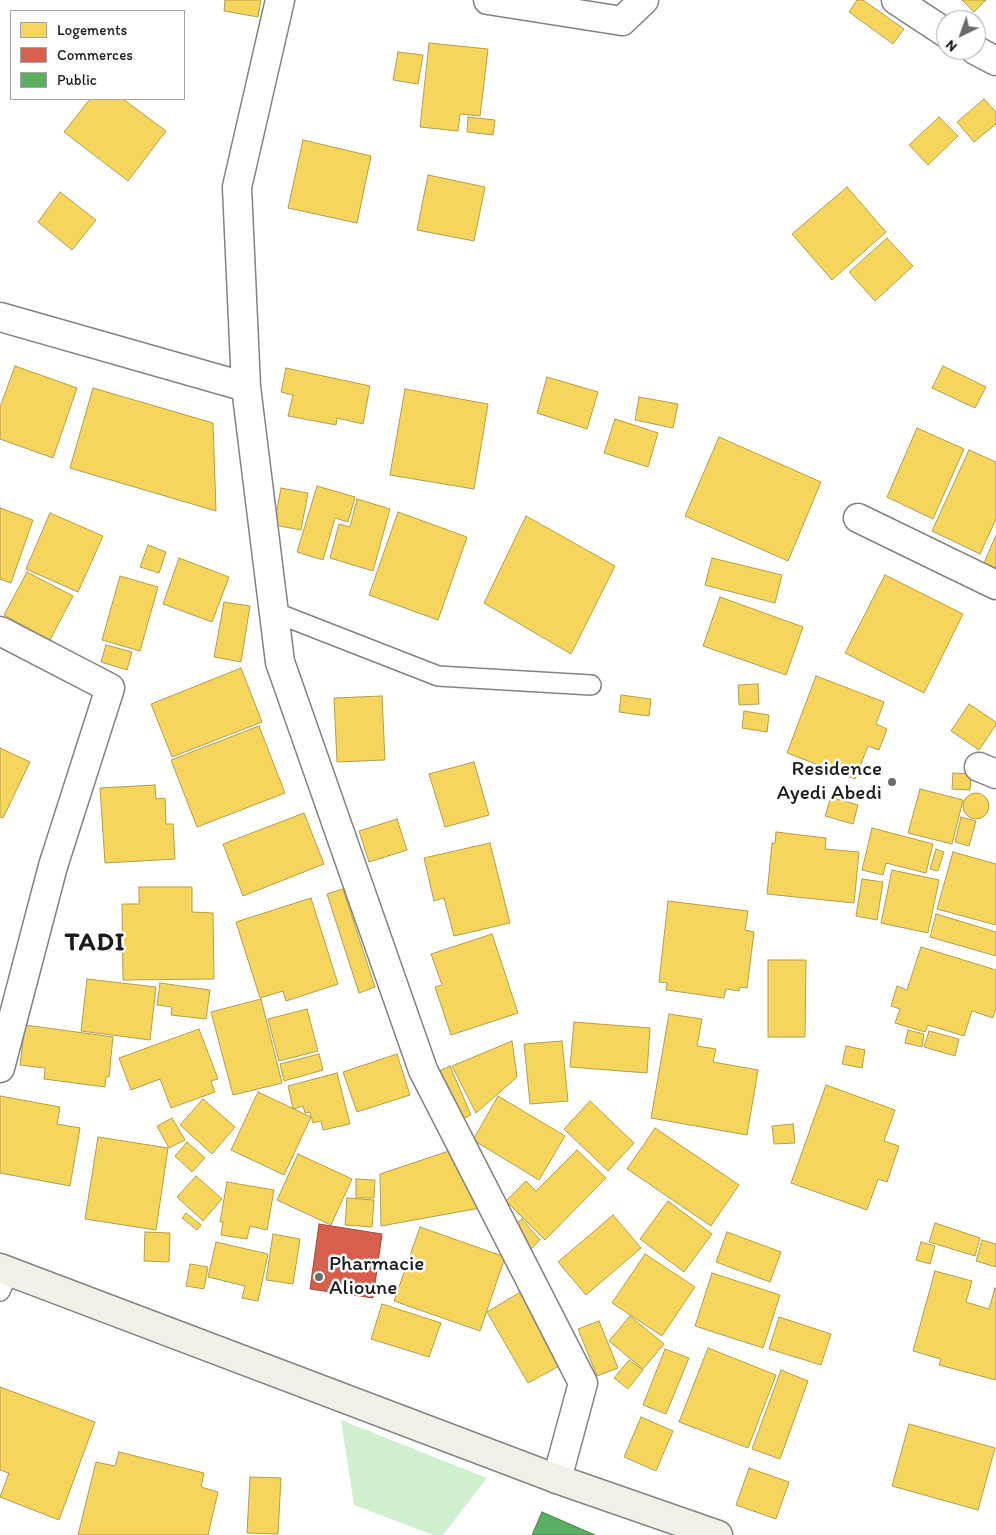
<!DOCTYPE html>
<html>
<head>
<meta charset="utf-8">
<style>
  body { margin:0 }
  #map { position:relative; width:996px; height:1535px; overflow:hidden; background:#fff; font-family:Itim,sans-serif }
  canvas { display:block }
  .legend { position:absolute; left:10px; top:10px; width:175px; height:90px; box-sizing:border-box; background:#fff; border:1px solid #a4a4a4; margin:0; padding:6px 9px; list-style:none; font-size:15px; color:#1c1c1c }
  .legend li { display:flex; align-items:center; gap:10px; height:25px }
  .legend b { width:25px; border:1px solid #a4a4a4 }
  .north { position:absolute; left:936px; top:10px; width:50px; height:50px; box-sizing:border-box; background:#fff; border:1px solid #a4a4a4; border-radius:50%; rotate:222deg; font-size:14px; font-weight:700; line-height:20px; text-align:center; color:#1c1c1c }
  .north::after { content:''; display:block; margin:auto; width:18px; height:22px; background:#6b6b6b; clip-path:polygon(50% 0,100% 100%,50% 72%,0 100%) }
</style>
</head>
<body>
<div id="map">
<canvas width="996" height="1535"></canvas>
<ul class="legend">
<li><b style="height:14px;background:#f6d55c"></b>Logements</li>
<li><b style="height:14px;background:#d6604d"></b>Commerces</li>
<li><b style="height:14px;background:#5aae61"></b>Public</li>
</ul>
<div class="north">N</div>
</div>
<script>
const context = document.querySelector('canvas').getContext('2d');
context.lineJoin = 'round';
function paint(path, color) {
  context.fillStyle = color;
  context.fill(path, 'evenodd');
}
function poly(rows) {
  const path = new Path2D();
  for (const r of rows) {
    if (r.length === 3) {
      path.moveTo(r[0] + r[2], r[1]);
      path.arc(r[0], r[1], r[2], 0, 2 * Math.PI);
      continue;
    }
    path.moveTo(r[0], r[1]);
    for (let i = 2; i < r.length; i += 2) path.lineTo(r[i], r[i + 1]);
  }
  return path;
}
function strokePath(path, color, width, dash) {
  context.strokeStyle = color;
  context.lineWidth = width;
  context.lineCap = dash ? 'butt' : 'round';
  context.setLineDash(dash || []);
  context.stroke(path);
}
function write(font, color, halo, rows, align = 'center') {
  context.font = font + ' Itim,sans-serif';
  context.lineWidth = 5;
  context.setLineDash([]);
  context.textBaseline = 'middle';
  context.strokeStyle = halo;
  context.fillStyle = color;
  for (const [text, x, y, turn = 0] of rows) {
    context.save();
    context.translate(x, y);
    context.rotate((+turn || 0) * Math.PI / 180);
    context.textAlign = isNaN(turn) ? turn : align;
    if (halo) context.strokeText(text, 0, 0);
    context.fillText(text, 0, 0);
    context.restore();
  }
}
const green = poly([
  [341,1420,487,1478,443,1535,433,1535,354,1505]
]);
const homes = poly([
  [225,0,261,0,258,17,224,11,225,0],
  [857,0,863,0,904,29,893,44,849,12,857,0],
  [962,0,986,0,974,12,962,0],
  [429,43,488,49,480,116,460,114,458,131,420,127,429,43],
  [398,52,423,55,418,84,393,80,398,52],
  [90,99,123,99,166,131,128,181,64,132,90,99],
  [984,99,996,112,996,124,974,142,957,122,984,99],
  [468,117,495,120,493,135,467,132,468,117],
  [939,117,958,136,928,165,909,145,939,117],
  [303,140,371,156,357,223,288,208,303,140],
  [428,175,485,187,474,241,417,230,428,175],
  [847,187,886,232,832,280,792,234,847,187],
  [60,192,96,220,72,250,38,222,60,192],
  [887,238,913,266,875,301,849,272,887,238],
  [15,366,77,388,53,458,0,439,0,407,15,366],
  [943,366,986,387,975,408,932,388,943,366],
  [286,368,370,386,363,424,337,418,336,425,288,416,293,395,281,392,286,368],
  [547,377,598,392,587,429,537,413,547,377],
  [93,388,213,423,216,511,70,468,93,388],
  [405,389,488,404,474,489,390,475,405,389],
  [639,397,678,404,673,428,635,420,639,397],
  [615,419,658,433,648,467,604,453,615,419],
  [917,428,964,449,933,519,887,497,917,428],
  [719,437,821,482,788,561,685,516,719,437],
  [969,450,996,462,996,519,980,554,932,531,969,450],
  [317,486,355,497,348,522,335,518,323,560,297,552,317,486],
  [281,488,308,493,301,530,274,525,281,488],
  [357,499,390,509,373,571,330,558,339,524,350,527,357,499],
  [0,508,33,520,11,583,0,579,0,508],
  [398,512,467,537,438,620,369,595,398,512],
  [50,513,103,536,78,592,26,569,50,513],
  [526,516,615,566,571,654,484,603,526,516],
  [996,535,996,568,984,563,996,535],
  [148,545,166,552,159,573,140,567,148,545],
  [179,558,229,577,212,622,163,604,179,558],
  [712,558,782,575,775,603,705,585,712,558],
  [27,572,73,596,50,640,4,615,27,572],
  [885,575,963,614,924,693,845,653,885,575],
  [120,576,158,587,140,651,102,640,120,576],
  [720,597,803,627,786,675,703,646,720,597],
  [224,602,250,606,241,662,214,657,224,602],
  [106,645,132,652,127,670,101,662,106,645],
  [241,668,262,722,172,757,151,704,241,668],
  [816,676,884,702,876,724,887,729,879,750,868,746,855,779,787,753,816,676],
  [758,684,759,704,739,705,738,685,758,684],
  [621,695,651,699,649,716,619,712,621,695],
  [382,696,385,760,337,762,334,698,382,696],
  [969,704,996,722,996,725,979,750,951,731,969,704],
  [744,711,769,715,767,732,742,728,744,711],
  [259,726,285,793,197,827,171,760,259,726],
  [0,748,30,762,3,818,0,817,0,748],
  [474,762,489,815,445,827,429,774,474,762],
  [953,773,971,774,970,790,952,789,953,773],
  [155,785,156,799,165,798,166,824,173,824,175,859,105,863,100,788,155,785],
  [920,789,963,800,952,844,908,833,920,789],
  [976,806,13],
  [831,797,858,805,853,824,825,816,831,797],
  [304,813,324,864,243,896,223,844,304,813],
  [961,817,976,821,969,846,955,842,961,817],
  [397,819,407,850,369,862,359,831,397,819],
  [872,828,933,844,926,873,886,863,883,875,862,870,872,828],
  [776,832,826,838,825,849,859,852,854,903,767,894,772,843,775,843,776,832],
  [490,843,510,923,454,936,444,898,434,901,424,858,490,843],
  [936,849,944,852,938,871,930,869,936,849],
  [953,852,996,864,996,925,937,909,953,852],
  [892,870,939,880,928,933,881,923,892,870],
  [862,879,883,882,877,920,856,916,862,879],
  [139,887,192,887,192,912,213,913,214,979,123,980,122,904,139,904,139,887],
  [343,889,375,987,359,993,327,894,343,889],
  [311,898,338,984,286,1001,283,991,260,998,236,922,311,898],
  [668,901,748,911,745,930,754,932,747,988,740,987,739,991,726,989,724,998,666,990,667,983,659,982,668,901],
  [936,914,996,932,996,956,930,937,936,914],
  [492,934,518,1013,451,1035,435,987,442,985,431,954,492,934],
  [921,947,996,970,996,1008,993,1018,972,1011,964,1036,928,1025,925,1032,895,1023,900,1009,891,1006,897,986,907,990,921,947],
  [768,960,806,960,805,1037,768,1037,768,960],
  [87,979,156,987,150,1040,81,1031,87,979],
  [160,983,210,990,206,1019,171,1015,172,1007,157,1005,160,983],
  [261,999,282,1083,233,1095,211,1012,261,999],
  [307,1009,318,1051,279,1061,268,1019,307,1009],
  [669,1014,702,1019,697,1046,716,1049,713,1062,758,1070,747,1135,651,1118,669,1014],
  [574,1022,650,1028,647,1073,570,1067,574,1022],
  [25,1025,113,1037,109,1077,106,1077,105,1087,44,1079,45,1068,20,1065,25,1025],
  [199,1029,218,1079,211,1081,215,1092,171,1108,160,1079,131,1090,119,1058,199,1029],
  [908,1030,924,1034,922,1047,905,1043,908,1030],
  [929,1031,959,1039,955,1056,924,1047,929,1031],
  [512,1041,517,1077,476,1113,452,1066,512,1041],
  [562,1041,568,1101,530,1104,524,1044,562,1041],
  [846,1046,865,1050,862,1068,842,1064,846,1046],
  [319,1054,323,1070,284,1081,280,1064,319,1054],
  [397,1054,410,1095,357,1112,343,1072,397,1054],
  [450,1066,471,1115,460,1120,439,1071,450,1066],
  [337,1073,350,1124,323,1130,321,1121,313,1123,310,1112,305,1113,303,1106,293,1109,288,1086,337,1073],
  [826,1085,895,1110,884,1141,899,1146,887,1182,878,1179,867,1210,791,1183,826,1085],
  [258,1092,311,1117,284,1175,231,1150,258,1092],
  [0,1096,60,1107,57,1124,80,1128,70,1186,0,1173,0,1096],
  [498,1096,565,1136,539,1180,473,1140,498,1096],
  [203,1099,235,1127,212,1154,180,1125,203,1099],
  [590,1101,634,1143,608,1171,564,1129,590,1101],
  [172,1118,185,1140,169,1148,157,1126,172,1118],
  [793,1124,795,1143,774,1144,772,1126,793,1124],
  [655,1128,739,1185,711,1226,627,1169,655,1128],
  [98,1137,168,1148,156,1230,85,1219,98,1137],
  [187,1142,205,1158,192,1172,175,1156,187,1142],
  [577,1150,606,1178,545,1240,506,1201,526,1181,536,1191,577,1150],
  [449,1151,480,1208,381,1226,380,1174,449,1151],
  [298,1154,352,1179,331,1225,277,1200,298,1154],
  [196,1176,222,1199,203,1221,177,1197,196,1176],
  [356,1179,375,1180,374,1198,356,1198,356,1179],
  [227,1182,274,1190,267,1230,250,1226,247,1239,221,1235,223,1222,220,1222,227,1182],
  [347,1198,374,1200,372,1227,345,1225,347,1198],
  [668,1201,712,1234,684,1272,640,1239,668,1201],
  [186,1213,201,1225,197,1230,182,1218,186,1213],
  [613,1215,641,1248,586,1295,558,1262,613,1215],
  [522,1219,540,1240,531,1249,512,1227,522,1219],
  [935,1223,980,1238,975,1256,929,1242,935,1223],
  [420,1227,505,1257,480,1331,394,1301,420,1227],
  [145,1232,170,1233,169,1262,144,1261,145,1232],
  [727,1232,781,1252,770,1282,716,1262,727,1232],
  [273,1234,300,1239,293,1284,266,1280,273,1234],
  [982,1240,996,1244,996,1267,976,1261,982,1240],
  [216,1242,268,1254,258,1301,242,1298,245,1286,208,1277,216,1242],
  [921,1242,935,1246,930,1264,916,1260,921,1242],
  [645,1254,695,1287,662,1336,612,1303,645,1254],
  [190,1264,208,1267,204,1289,186,1286,190,1264],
  [935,1271,972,1281,966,1302,989,1309,995,1288,996,1288,996,1380,939,1365,941,1359,913,1351,935,1271],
  [712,1273,780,1295,763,1348,695,1326,712,1273],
  [524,1290,565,1363,528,1383,487,1312,524,1290],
  [382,1304,441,1323,429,1357,371,1339,382,1304],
  [630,1316,664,1344,643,1369,609,1341,630,1316],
  [779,1317,831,1334,821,1365,769,1349,779,1317],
  [599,1321,618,1368,597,1376,578,1329,599,1321],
  [708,1348,776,1375,748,1448,679,1422,708,1348],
  [665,1349,689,1358,666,1414,643,1405,665,1349],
  [629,1360,643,1370,628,1389,614,1378,629,1360],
  [781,1370,808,1381,780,1459,752,1449,781,1370],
  [0,1387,95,1422,59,1520,0,1497,9,1473,0,1470,0,1387],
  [641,1417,673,1431,656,1471,624,1457,641,1417],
  [909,1424,995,1448,978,1510,892,1486,909,1424],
  [119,1452,204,1473,201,1487,218,1492,208,1535,78,1535,96,1462,115,1466,119,1452],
  [749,1468,789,1482,776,1519,736,1505,749,1468],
  [250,1477,281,1478,278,1534,247,1533,250,1477]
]);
const shops = poly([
  [319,1224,382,1234,373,1298,310,1289,319,1224]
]);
const public = poly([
  [542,1512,595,1535,532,1535,542,1512]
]);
const service = poly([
  [274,612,438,676,591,685],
  [0,1291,9,1271]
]);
const minor = poly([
  [280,0,237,187,246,387,280,662,423,1070,583,1383,557,1479],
  [488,0,622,21,644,0],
  [896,0,946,33],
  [975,50,996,61],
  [0,317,246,387],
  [858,518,996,585],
  [0,631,110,688,53,866,0,1068],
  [979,767,996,774]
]);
const primary = poly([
  [0,1268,557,1479,718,1535]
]);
const markers = [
  [892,782,5,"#6b6b6b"],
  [319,1277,5,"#6b6b6b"]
];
const poiNames = [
  ["Residence",882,770],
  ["Ayedi Abedi",882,794],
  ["Pharmacie",329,1265,"left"],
  ["Alioune",329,1289,"left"]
];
const districtNames = [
  ["TADI",95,943]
];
paint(green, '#d0efce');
paint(homes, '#f6d55c');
strokePath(homes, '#b59e49', 1);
paint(shops, '#d6604d');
strokePath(shops, '#9e4c3e', 1);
paint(public, '#5aae61');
strokePath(public, '#47824c', 1);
strokePath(service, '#828282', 22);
strokePath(minor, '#828282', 31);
strokePath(primary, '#828282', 31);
strokePath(service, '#fff', 19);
strokePath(minor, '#fff', 28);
strokePath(primary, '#f2efe6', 28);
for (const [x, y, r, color] of markers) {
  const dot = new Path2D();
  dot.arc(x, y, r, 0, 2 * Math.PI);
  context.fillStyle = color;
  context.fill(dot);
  strokePath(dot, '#fff', 2);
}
write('21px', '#1c1c1c', '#fff', poiNames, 'right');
context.letterSpacing = '1px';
write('bold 26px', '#1c1c1c', '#fff', districtNames);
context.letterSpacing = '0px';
</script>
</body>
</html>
